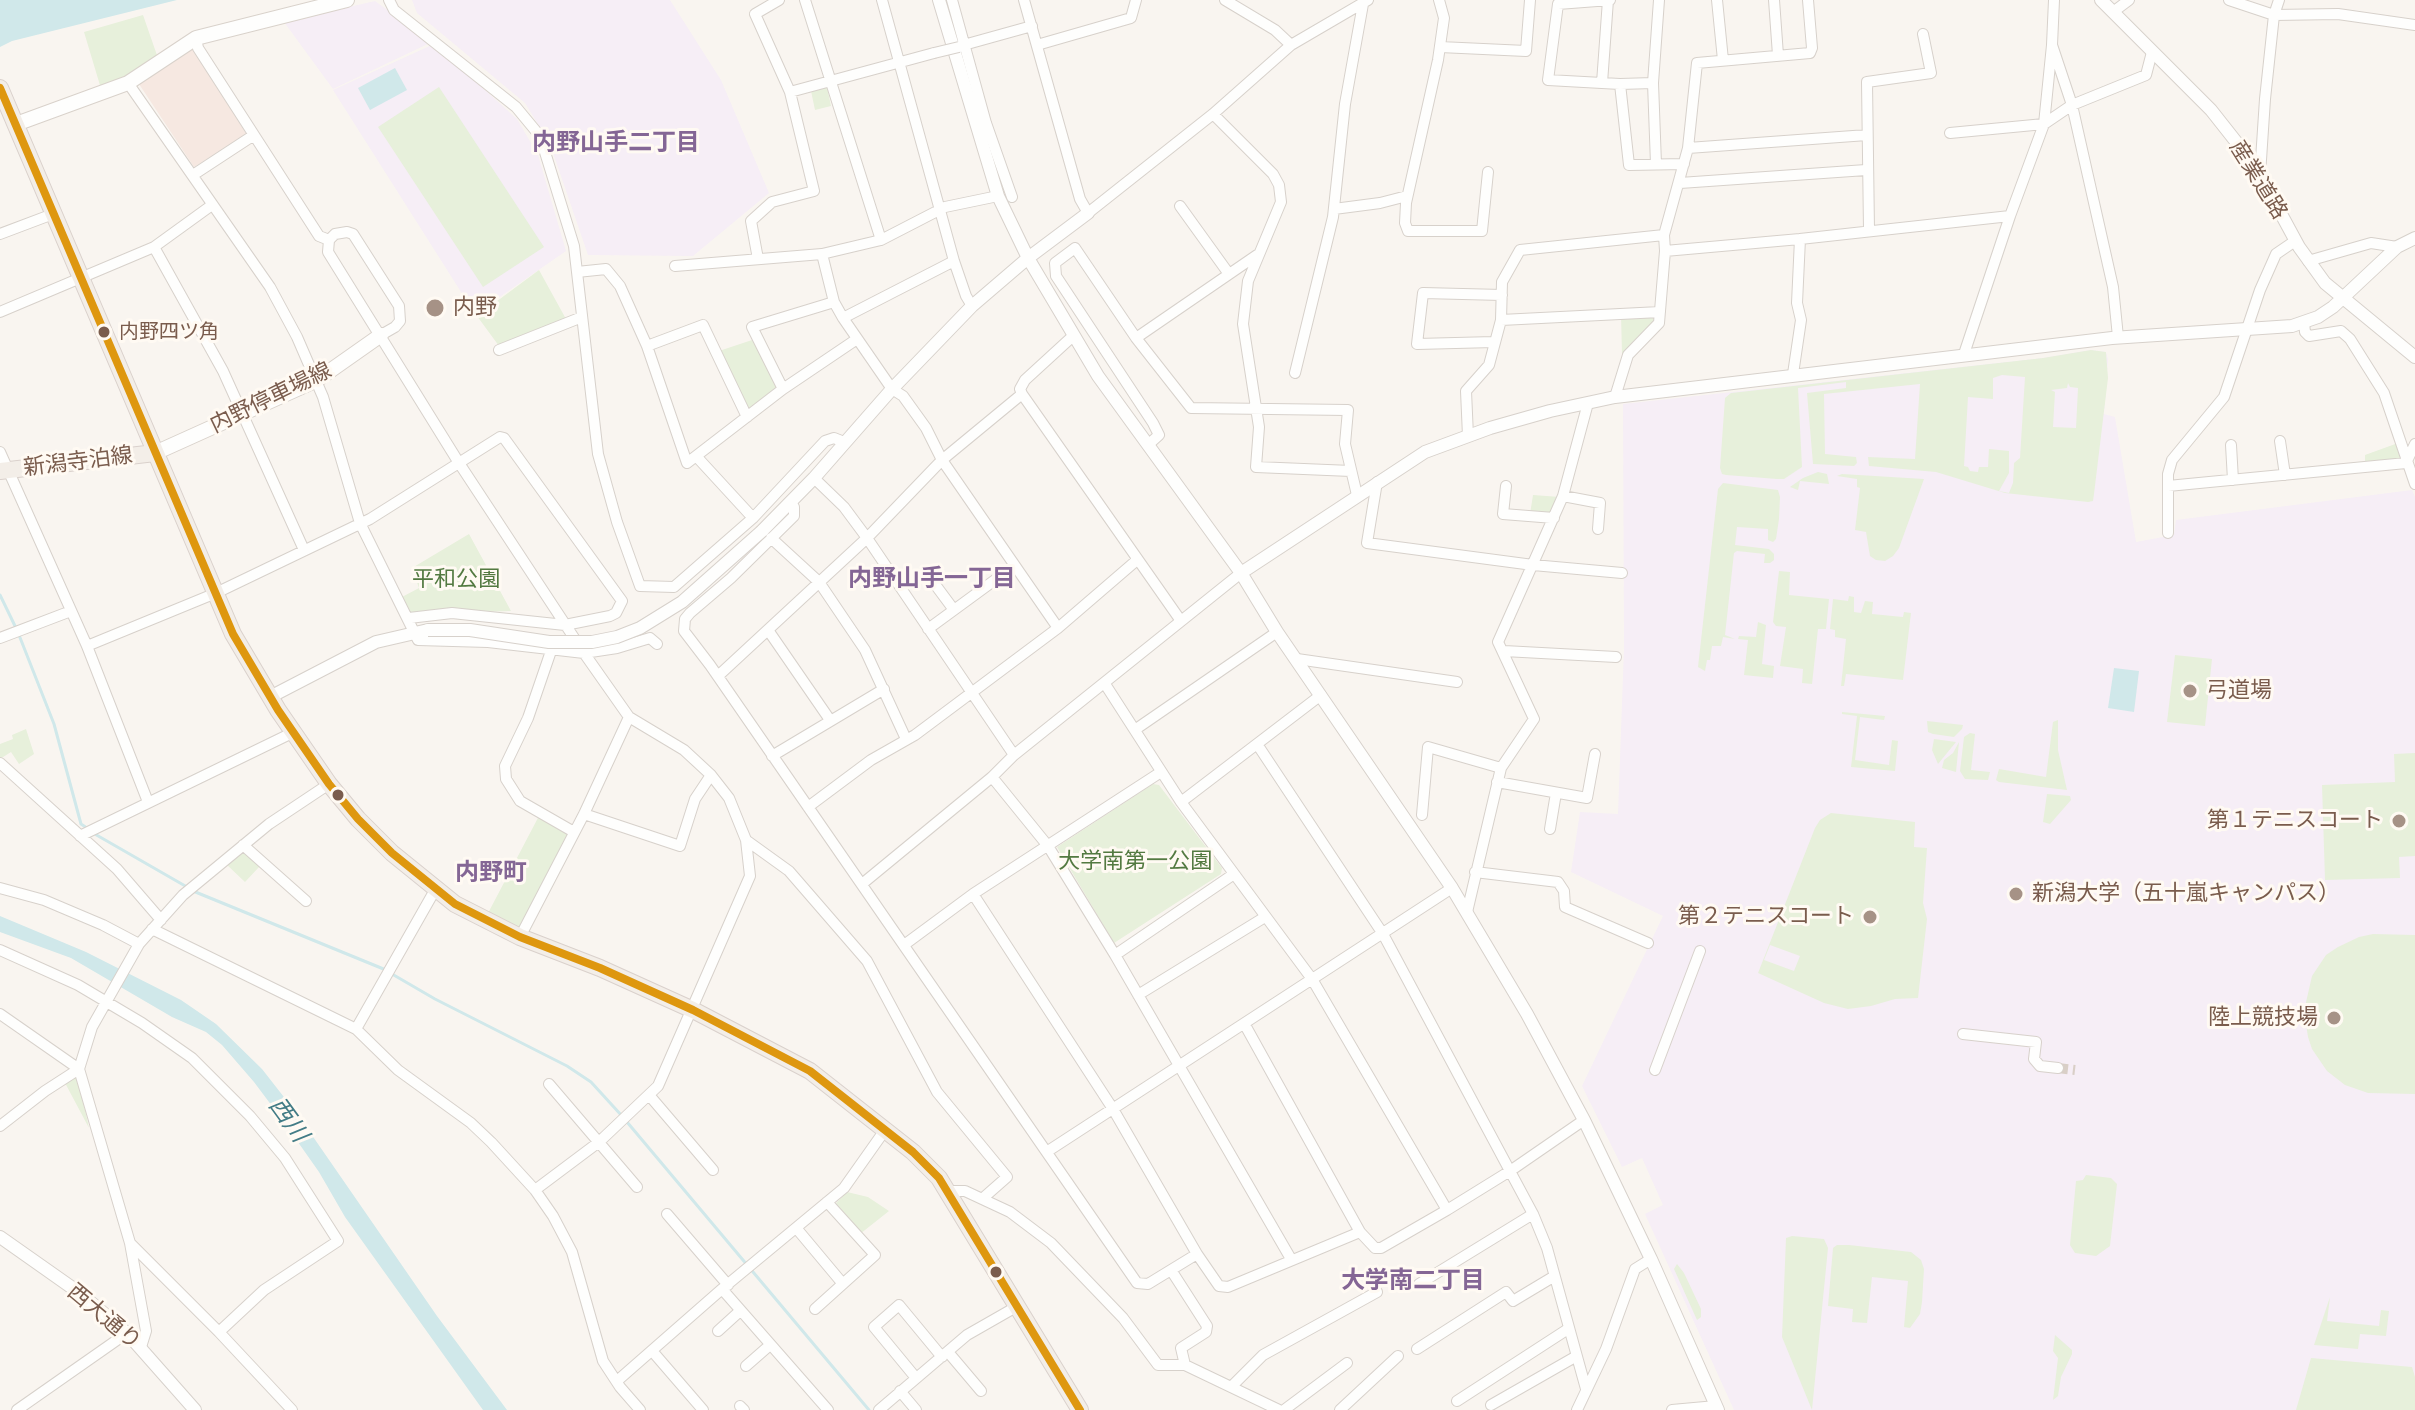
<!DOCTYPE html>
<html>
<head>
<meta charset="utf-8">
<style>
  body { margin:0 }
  canvas { display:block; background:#f9f5f0 }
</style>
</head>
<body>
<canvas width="2415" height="1410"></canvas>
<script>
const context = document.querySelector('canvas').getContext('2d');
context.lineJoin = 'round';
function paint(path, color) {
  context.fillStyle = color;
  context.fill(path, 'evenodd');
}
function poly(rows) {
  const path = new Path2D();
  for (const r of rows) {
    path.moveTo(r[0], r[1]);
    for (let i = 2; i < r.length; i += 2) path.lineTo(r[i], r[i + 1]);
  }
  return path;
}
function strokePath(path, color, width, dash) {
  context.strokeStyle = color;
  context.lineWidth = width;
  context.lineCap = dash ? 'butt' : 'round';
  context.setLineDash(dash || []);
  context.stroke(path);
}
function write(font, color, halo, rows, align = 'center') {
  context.font = font + ' "Work Sans","Noto Sans JP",sans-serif';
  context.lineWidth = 6;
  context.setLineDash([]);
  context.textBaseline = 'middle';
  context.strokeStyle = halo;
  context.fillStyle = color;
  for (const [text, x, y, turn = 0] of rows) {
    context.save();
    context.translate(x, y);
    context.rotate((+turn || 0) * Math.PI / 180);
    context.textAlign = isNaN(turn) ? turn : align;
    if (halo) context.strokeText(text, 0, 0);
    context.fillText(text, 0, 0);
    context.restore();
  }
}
const commercial = poly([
  [191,44,247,135,194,167,139,84]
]);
const education = poly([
  [412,0,670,0,721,80,769,193,693,256,588,255,550,144,525,103,417,13],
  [375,1,432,42,333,89,284,22],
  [434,44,517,119,538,155,566,251,475,314,333,90],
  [2091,350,2106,352,2108,359,2104,414,2115,417,2136,542,2174,535,2176,520,2412,490,2415,497,2415,1410,1734,1410,1645,1214,1663,1205,1642,1158,1622,1167,1582,1086,1663,916,1571,872,1580,812,1618,814,1624,648,1623,404,2043,358]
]);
const green = poly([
  [143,15,159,61,102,92,84,32],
  [439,87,544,247,483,287,378,127],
  [827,87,831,106,815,110,811,91],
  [539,270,566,319,499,346,477,316],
  [1621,314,1654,314,1653,328,1630,354,1622,355],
  [752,340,778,388,748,411,719,351],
  [2091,350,2106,352,2108,378,2094,494,2093,501,2088,502,2005,493,1936,472,1869,466,1868,457,1915,459,1920,384,1824,394,1825,454,1856,457,1857,463,1854,466,1813,464,1807,393,1846,388,1846,382,1798,388,1802,467,1784,479,1777,479,1726,475,1722,474,1720,468,1725,398,1731,393,2043,358],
  [2002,375,2025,377,2020,458,2014,463,2013,483,2009,493,1999,491,2009,473,2009,451,1989,449,1988,467,1979,467,1978,472,1970,471,1968,467,1964,466,1968,397,1993,399,1993,378],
  [2068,383,2070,387,2078,388,2076,428,2053,427,2055,392,2051,390,2067,388],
  [2398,443,2403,459,2365,465,2365,455],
  [1818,472,1827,474,1829,484,1800,481,1798,490,1790,487,1803,478],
  [1842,474,1924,479,1899,548,1893,556,1885,561,1876,560,1870,556,1866,532,1855,530,1860,488,1857,487,1857,479,1837,476],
  [1723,483,1778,490,1780,497,1779,519,1776,539,1773,542,1768,540,1768,529,1737,527,1735,545,1769,549,1774,554,1774,560,1770,563,1764,563,1765,554,1737,551,1734,553,1725,635,1735,639,1723,637,1721,646,1712,646,1710,660,1707,660,1705,671,1698,667,1718,489],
  [1533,495,1560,497,1553,516,1530,514],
  [469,534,511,611,411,614,402,597,419,588,412,568],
  [1779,571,1790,572,1789,595,1829,599,1826,629,1818,629,1812,684,1802,683,1803,669,1780,666,1786,627,1776,626,1773,622],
  [1849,596,1854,597,1854,612,1861,613,1865,601,1873,602,1872,614,1903,617,1904,612,1911,613,1903,680,1846,674,1844,686,1841,686,1846,639,1835,637,1835,630,1830,629,1833,599,1848,601],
  [1758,622,1766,625,1762,664,1774,666,1773,678,1744,675,1748,640,1738,639,1739,636,1756,637],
  [2175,655,2212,659,2205,726,2167,722],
  [1842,712,1885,716,1884,720,1860,717,1855,760,1889,765,1892,740,1898,741,1895,771,1851,767,1857,716,1842,714],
  [2058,720,2058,750,2067,790,1999,782,1996,780,1999,769,2046,777,2053,722],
  [1927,721,1963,725,1962,729,1954,737,1933,734,1928,732],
  [26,729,34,754,19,764,11,752,0,759,0,744,13,739,12,735],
  [1970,733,1975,734,1971,770,1990,772,1988,780,1965,779,1960,771,1964,737],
  [1934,739,1956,742,1938,764,1932,750],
  [1959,742,1956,772,1942,768,1944,760,1953,753],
  [2415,753,2415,856,2399,857,2400,878,2325,880,2322,785,2395,782,2394,754],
  [1153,784,1159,785,1222,868,1221,874,1114,943,1057,847],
  [2047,794,2070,796,2071,800,2050,824,2043,822],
  [1831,813,1915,822,1914,847,1927,848,1923,903,1927,919,1918,998,1895,999,1871,1006,1848,1009,1824,1003,1758,973,1815,828,1820,820],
  [1770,945,1800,956,1794,971,1764,960],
  [540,814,573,832,519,936,486,917],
  [243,851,260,866,245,882,226,864],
  [2373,934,2415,935,2415,1094,2368,1093,2345,1085,2327,1071,2312,1049,2308,1037,2304,1011,2312,976,2326,955,2338,947,2359,937],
  [77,1073,89,1128,64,1081],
  [2086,1175,2111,1178,2117,1184,2110,1246,2096,1256,2075,1253,2070,1245,2076,1181,2083,1180],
  [847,1192,868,1197,889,1211,860,1234,836,1203],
  [1792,1236,1824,1239,1828,1248,1812,1410,1782,1337,1786,1238],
  [1849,1245,1911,1252,1921,1260,1924,1269,1922,1302,1920,1314,1910,1328,1904,1327,1908,1281,1872,1277,1867,1323,1852,1322,1853,1309,1828,1306,1833,1248,1837,1245],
  [1677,1264,1684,1273,1701,1309,1701,1317,1697,1320,1674,1269],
  [2330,1297,2327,1321,2379,1326,2381,1310,2389,1311,2386,1336,2360,1334,2358,1349,2314,1345],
  [2055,1335,2072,1350,2072,1354,2061,1377,2058,1396,2053,1400,2058,1358,2053,1351],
  [2311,1358,2412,1367,2415,1377,2415,1410,2296,1410]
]);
const water = poly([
  [0,0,177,0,12,41,0,47],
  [395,68,407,90,370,110,358,88],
  [2114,668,2139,671,2134,712,2108,708],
  [0,916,86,952,181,1000,216,1024,262,1069,298,1115,437,1316,507,1410,483,1410,345,1217,319,1172,281,1118,254,1082,222,1045,206,1032,172,1017,71,958,0,932]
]);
const stream = poly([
  [0,595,16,628],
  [19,635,54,724,81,824,87,828],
  [93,833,187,887],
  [193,891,386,970],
  [392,974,435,999,567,1066,591,1082,622,1116],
  [627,1122,869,1410]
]);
const minorTunnel = poly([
  [2058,1068,2075,1070]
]);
const minor = poly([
  [389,0,394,10,516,107,540,136,574,246,598,454,617,522,640,586,674,587,753,518,825,441,834,438,844,442],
  [779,0,755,14,790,92,934,53],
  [805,0,881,240],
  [882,0,954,261,966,296,972,306],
  [952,0,986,123,1012,197],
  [1024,0,1080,199,1088,213,1213,114,1291,45,1368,0],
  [1225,0,1275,30,1291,45],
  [1439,0,1444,18,1438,60,1406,203,1405,223,1408,231,1482,231,1488,172],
  [1610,0,1558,4,1548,80,1620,84,1629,165,1684,164],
  [1717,0,1723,60],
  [1774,0,1778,55],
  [2229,0,2274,15,2338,14,2415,25],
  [2113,12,2129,0],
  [196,38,198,48,319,236,329,240],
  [1037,45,1131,18,1136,0],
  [2052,45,2072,105,2113,287,2118,337],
  [960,46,1032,26],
  [1440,47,1526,51,1530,0],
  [128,83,270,287,297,337,323,397,360,523,418,640,488,642,584,653,617,648,650,638,657,644],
  [1602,83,1608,0],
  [1620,84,1653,83],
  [1213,114,1273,174,1279,185,1281,202,1248,281,1243,324,1259,427,1256,467,1351,471],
  [1950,133,2044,124,2072,105,2146,75,2152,52],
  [1688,148,1867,135],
  [1656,164,1653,83,1659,0],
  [193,175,254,135],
  [2260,175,2265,99,2274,15,2279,0],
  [1680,183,1866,170],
  [1180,206,1229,274],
  [1334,209,1380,203,1407,196],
  [2010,216,2044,124,2052,45,2054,0],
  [1869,230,1867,82,1931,73,1923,34],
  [0,234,53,214],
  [1800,239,2010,216,1964,354],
  [154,247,223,371,304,550],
  [1665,251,1800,239,1797,303,1801,320,1793,374],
  [822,254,834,302,843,318,892,389,903,396,926,428,942,460,1058,628],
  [758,259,751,221,772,202,814,191,790,92],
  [2308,261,2371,243,2397,247],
  [675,266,822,254,881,240,945,207,998,196],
  [577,272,606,269,620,286,647,346,687,463,783,389,857,339],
  [0,312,154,247,212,205],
  [1660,312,1501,320,1502,282,1520,250,1664,235,1688,148,1697,63,1810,53,1812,48,1808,0],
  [843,318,954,261],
  [2304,323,2305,332,2309,336,2341,331,2350,339,2384,393,2415,484],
  [381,335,395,327,400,321,399,306,353,234,347,232,335,234,329,240,328,252,459,463,584,653,629,717,684,750,711,775,729,798,746,840,750,876,658,1086,599,1142,535,1190],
  [1073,336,1025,380,1020,389,1022,394,1181,621],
  [1136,338,1257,255],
  [1494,342,1417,344,1423,293,1502,295],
  [647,346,703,325,747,417],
  [499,350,582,317],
  [1295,373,1333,217,1345,104,1363,4],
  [783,389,752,327,834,302],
  [1615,397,1628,355,1659,323,1665,251,1664,235],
  [1468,436,1466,391,1489,365,1501,320],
  [2280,441,2285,475],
  [1149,444,1159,435,1153,423,1056,276,1055,263,1075,248,1136,338,1191,408,1348,410,1345,444,1357,495],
  [2231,445,2233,480],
  [0,452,87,646,148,802],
  [696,456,753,518],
  [814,478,844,507,867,538,1014,755],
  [1377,482,1367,543,1533,565,1622,573],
  [1506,486,1503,514,1554,518],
  [2168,486,2406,463,2415,444],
  [1563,496,1600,503,1598,529],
  [791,503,794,507,794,516,731,578,690,613,685,619,684,631,710,665,1137,1283,1148,1284,1197,1254,1219,1286,1228,1287,1360,1232],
  [2168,533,2168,474,2172,460,2224,397,2260,290,2276,254,2295,241],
  [771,538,819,582,865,650,906,739],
  [931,579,954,610],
  [928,629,1014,566],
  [768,630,830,720],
  [0,638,71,611],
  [87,646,216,593,370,519,500,437,504,438,622,601,616,613,610,616,565,625,452,613,409,618],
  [551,651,528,718,505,766,506,779,520,801,574,832],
  [1504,651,1616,657],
  [1297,659,1457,682],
  [718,676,867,538,942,460,1022,394],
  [1105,684,1181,802,1312,979,1447,1210],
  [1136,729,1277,632],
  [1257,744,1383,934,1533,1214,1547,1248,1586,1389],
  [772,756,884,689],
  [0,763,117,869,161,920],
  [992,777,1048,846,1115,955,1291,1259],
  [1497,782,1587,798,1595,754],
  [1181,802,1321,695],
  [808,807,871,760,915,735,1058,628,1137,560],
  [584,814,680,846,695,799,711,775],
  [1422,815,1428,747,1501,768],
  [1550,829,1556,793],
  [80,836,294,732],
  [746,840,789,871,867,961,937,1092,1007,1177,982,1199],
  [243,845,306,901],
  [1475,872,1558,882,1564,891,1565,907,1648,943],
  [862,884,992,777,1014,755,1241,573],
  [0,888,44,900,103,925,139,944],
  [973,894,1113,1109,1197,1254],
  [1467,912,1501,768,1534,719,1498,642,1563,496,1588,403],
  [152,929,356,1029,398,1070,471,1123,491,1142,535,1190,553,1216,572,1252,603,1361,620,1387,640,1410],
  [520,937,584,814,629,717],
  [904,945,973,894,1161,772],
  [0,950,78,985,142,1023,192,1058,250,1116,285,1158,338,1241,264,1290,219,1332],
  [1115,955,1234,874],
  [1138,995,1265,917],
  [0,1014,79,1069],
  [1245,1025,1360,1232,1375,1248,1381,1248,1447,1210,1510,1171,1584,1120],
  [356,1029,435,890],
  [1963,1034,2036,1042,2034,1059,2040,1066,2058,1068],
  [1655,1070,1700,951],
  [549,1084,637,1187],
  [649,1095,713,1170],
  [0,1126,45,1091,79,1069],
  [1048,1151,1452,888],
  [947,1191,965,1191,1010,1212,1051,1243,1123,1318,1158,1365,1185,1365,1279,1410],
  [667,1214,728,1285],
  [797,1229,843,1284],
  [131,1244,219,1332,292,1410],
  [1171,1270,1207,1326,1206,1332,1181,1348,1185,1365],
  [1419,1284,1533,1214],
  [722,1289,828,1410],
  [815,1309,875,1255,827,1202],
  [718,1331,740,1311],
  [141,1347,146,1331,130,1243,79,1069,92,1027,139,944,183,895,269,824,329,784],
  [1417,1349,1506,1292,1513,1301,1553,1277],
  [653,1352,703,1410],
  [948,1352,981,1391],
  [746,1366,770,1345],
  [916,1378,874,1327,899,1305,942,1357],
  [617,1381,722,1289,844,1188,885,1130],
  [1231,1387,1263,1355,1377,1292],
  [900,1391,916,1410],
  [1457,1401,1568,1329],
  [1491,1405,1575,1357],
  [740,1406,744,1410],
  [17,1410,127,1333],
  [879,1410,967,1335,1016,1307],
  [1284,1410,1347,1363],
  [1340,1410,1398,1356],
  [1577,1410,1606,1349,1635,1269,1651,1259],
  [1672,1410,1716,1406]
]);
const tertiary = poly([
  [939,0,998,196,1028,258,1098,376,1241,573,1425,452,1490,428,1550,411,1615,397,2112,338,2292,326,2318,317,2333,307,2397,247,2415,238],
  [2101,0,2211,110,2241,148,2260,175,2299,247,2325,283,2415,357],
  [762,531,814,478,892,389,972,306,1028,258,1088,213],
  [1241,573,1277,632,1452,888,1527,1014,1584,1120,1651,1259,1718,1410],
  [270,697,376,642,428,630],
  [0,1237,81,1294,127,1333,195,1410]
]);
const secondary = poly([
  [16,124,128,83,196,38,347,0],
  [155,453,317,380,381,335]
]);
const primary = poly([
  [0,88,233,634,278,710,329,784,358,819,392,853,455,904,520,937,600,968,693,1010,810,1071,913,1152,939,1178,1080,1410],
  [0,471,155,453]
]);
const minorBridge = poly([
  [934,53,959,47]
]);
const tertiaryBridge = poly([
  [428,630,470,630,549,642,592,642,617,637,640,628,682,602,762,531]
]);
const bus1 = poly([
  [0,88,233,634,278,710,329,784,358,819,392,853,455,904,520,937,600,968,693,1010,810,1071,913,1152,939,1178,1080,1410]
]);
const markers = [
  [435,308,10,"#a69286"],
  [104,332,7,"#7a5c4d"],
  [2190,691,8,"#a69286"],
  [338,795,7,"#7a5c4d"],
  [2399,821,8,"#a69286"],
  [2016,894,8,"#a69286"],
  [1870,917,8,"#a69286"],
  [2334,1018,8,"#a69286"],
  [996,1272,7,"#7a5c4d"]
];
const busNames = [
  ["内野四ツ角",119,332]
];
const streetNames = [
  ["産業道路",2258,180,58],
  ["内野停車場線",271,398,-26],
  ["新潟寺泊線",78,462,-7],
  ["西大通り",104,1317,40]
];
const poiNames = [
  ["内野",453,308],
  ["弓道場",2206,691],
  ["第１テニスコート",2383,821,"right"],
  ["新潟大学（五十嵐キャンパス）",2032,894],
  ["第２テニスコート",1854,917,"right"],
  ["陸上競技場",2318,1018,"right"]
];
const parkNames = [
  ["平和公園",456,580],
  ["大学南第一公園",1135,862]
];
const neighbourhoodNames = [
  ["内野山手二丁目",616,143],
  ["内野山手一丁目",932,579],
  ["内野町",491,873],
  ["大学南二丁目",1413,1281]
];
const waterNames = [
  ["西川",288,1120,54]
];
paint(commercial, '#f6e8e1');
paint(education, '#f6eef6');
paint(green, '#e7f0db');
paint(water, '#d0e8ea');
strokePath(stream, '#d0e8ea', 3);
strokePath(minorTunnel, '#d9cfc7', 10, [10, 5]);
strokePath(minor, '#d7d1cb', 12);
strokePath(tertiary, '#d7d1cb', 14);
strokePath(secondary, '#d9d2cb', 16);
strokePath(primary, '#dad1cc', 18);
strokePath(minor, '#fefefd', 10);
strokePath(tertiary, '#fefefd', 12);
strokePath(secondary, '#fefefd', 14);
strokePath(primary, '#f3eee8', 16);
strokePath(minorBridge, '#d7d1cb', 12, []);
strokePath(tertiaryBridge, '#d7d1cb', 14, []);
strokePath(minorBridge, '#fefefd', 10);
strokePath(tertiaryBridge, '#fefefd', 12);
strokePath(bus1, '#de970f', 8);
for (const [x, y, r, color] of markers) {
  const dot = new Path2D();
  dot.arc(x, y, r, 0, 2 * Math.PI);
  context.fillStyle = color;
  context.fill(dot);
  strokePath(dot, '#fffaf3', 3);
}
write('20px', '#7a5c4d', '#fffaf3', busNames, 'left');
write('22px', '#7a5c4d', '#fffaf3', streetNames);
write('22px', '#7a5c4d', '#fffaf3', poiNames, 'left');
write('22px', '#537a41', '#fffaf3', parkNames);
write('bold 24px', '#846695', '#fffaf3', neighbourhoodNames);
write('italic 24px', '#437c86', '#fffaf3', waterNames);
</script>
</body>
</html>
